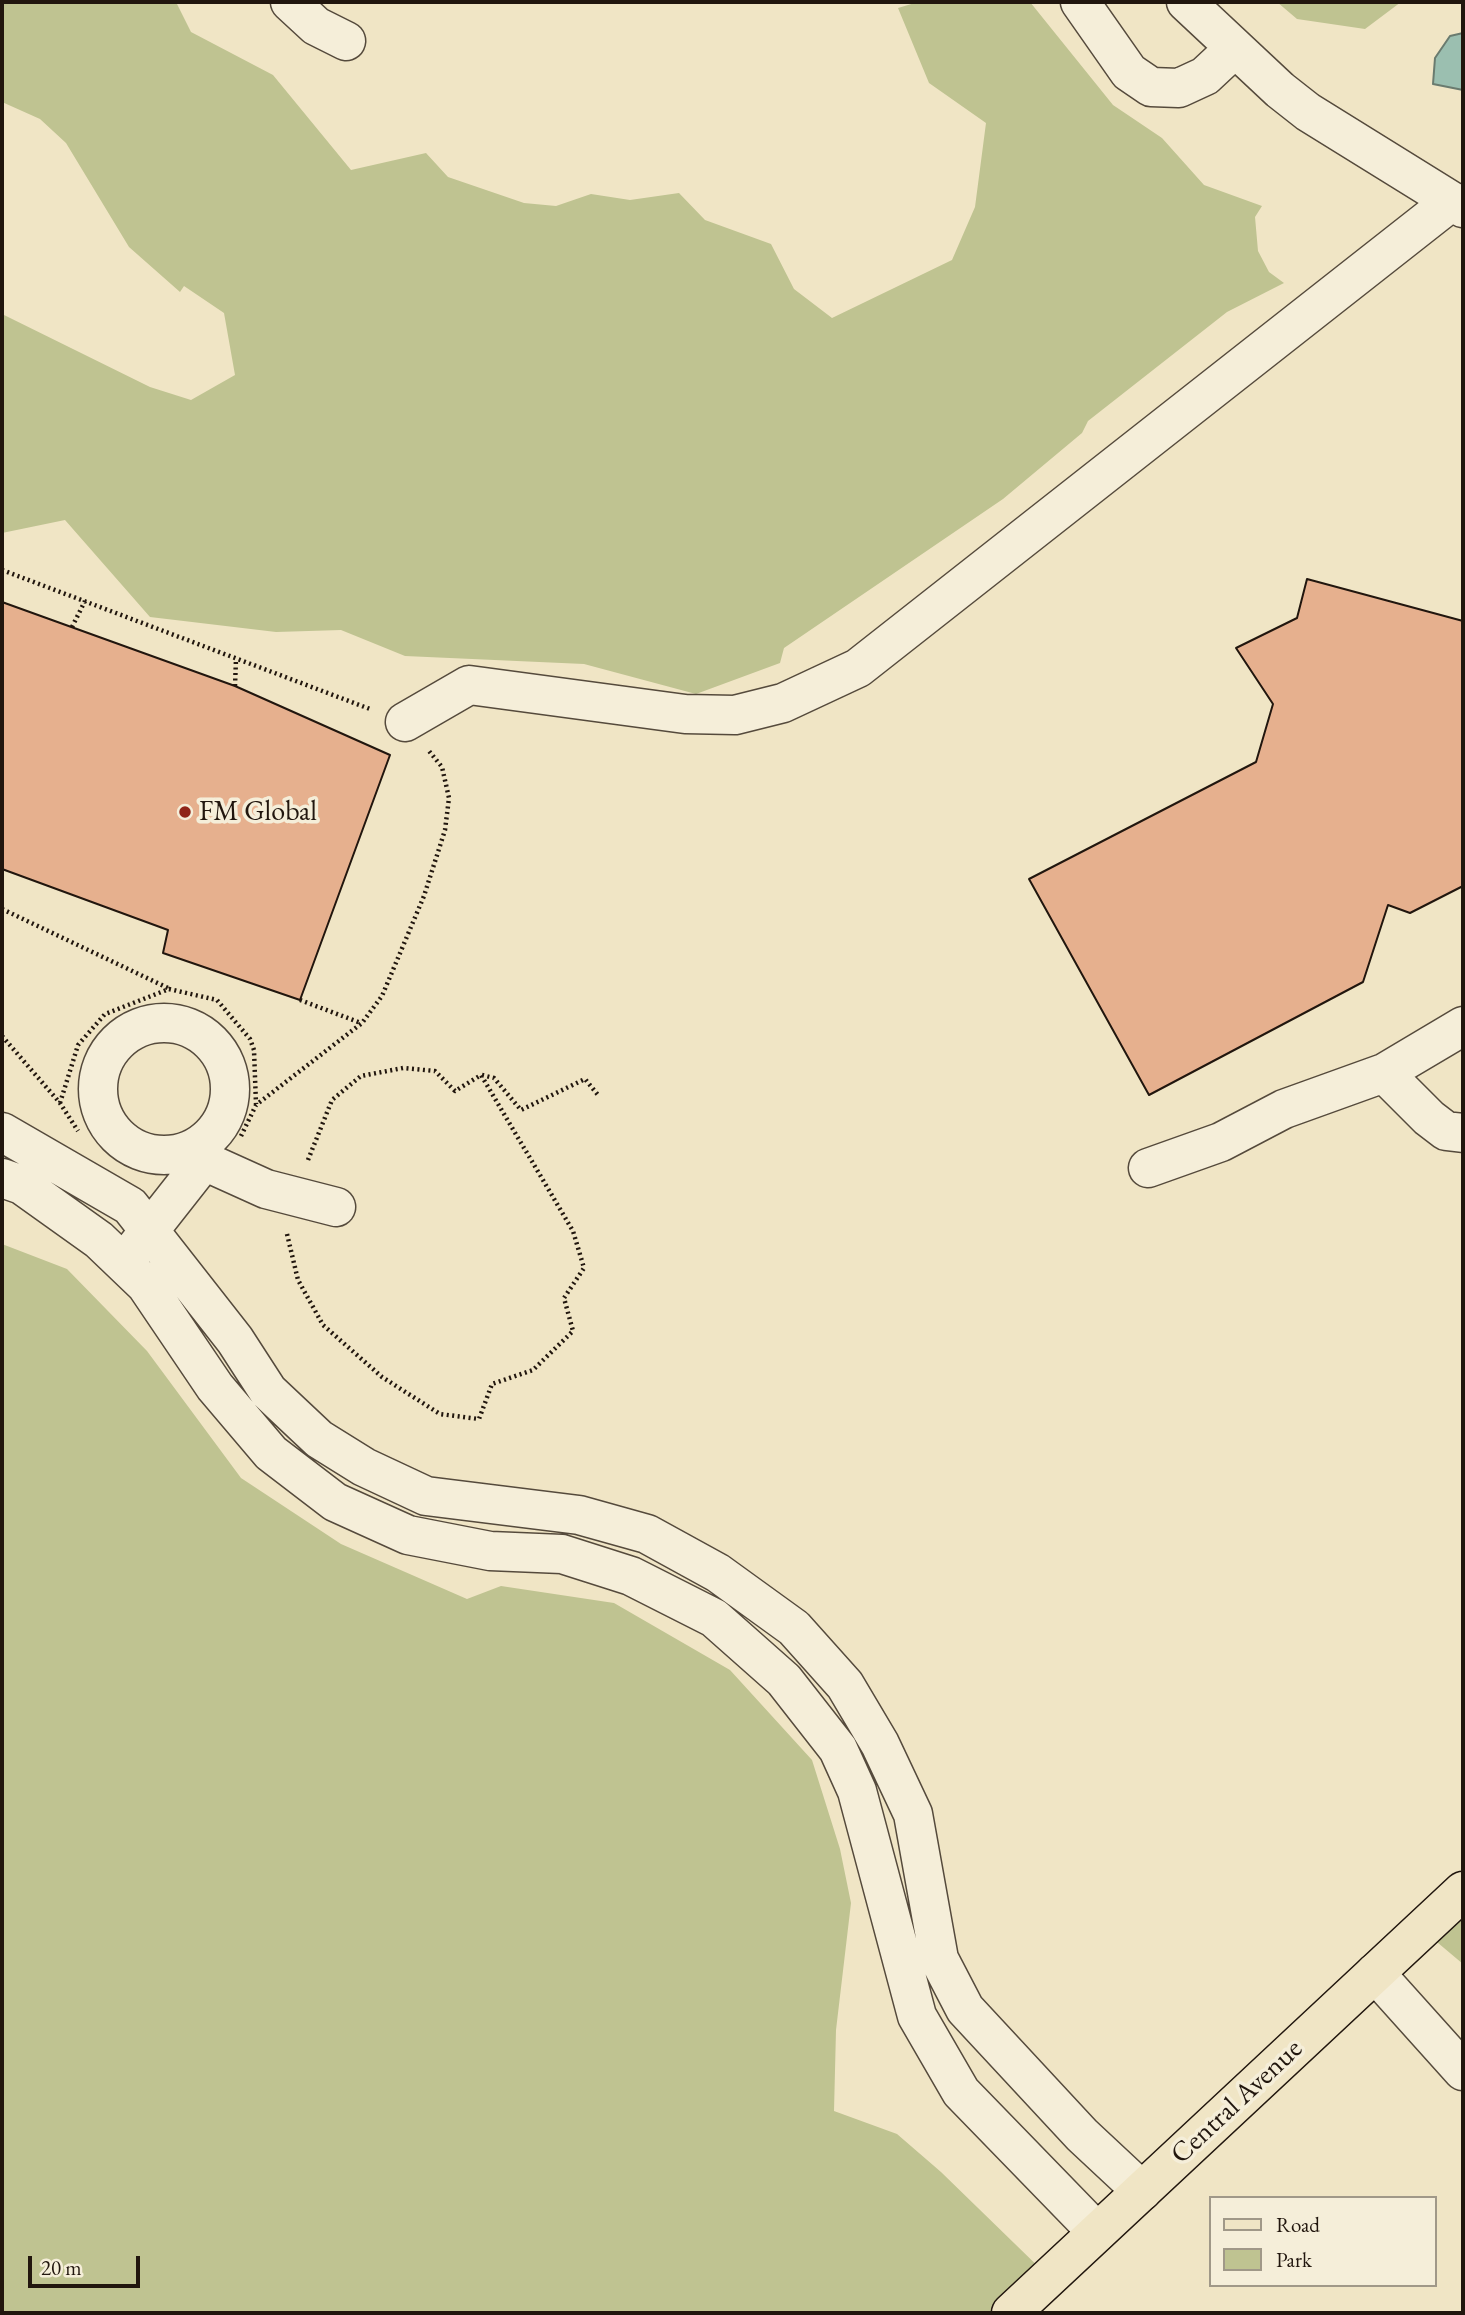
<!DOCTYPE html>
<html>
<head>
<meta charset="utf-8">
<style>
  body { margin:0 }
  #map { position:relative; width:1465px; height:2315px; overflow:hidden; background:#f0e5c5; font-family:"EB Garamond",serif }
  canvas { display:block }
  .frame { position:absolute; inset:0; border:4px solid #21160e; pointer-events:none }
  .legend { position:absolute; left:1209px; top:2196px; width:228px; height:91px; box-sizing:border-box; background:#f5eed9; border:2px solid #a09888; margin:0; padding:9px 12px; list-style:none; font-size:21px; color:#21160e }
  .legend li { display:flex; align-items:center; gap:14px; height:35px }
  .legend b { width:35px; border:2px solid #a09888 }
  .scale { position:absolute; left:28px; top:2256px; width:112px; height:32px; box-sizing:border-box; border:4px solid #21160e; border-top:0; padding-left:9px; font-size:21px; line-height:24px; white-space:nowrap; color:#21160e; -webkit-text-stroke:5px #f5eed9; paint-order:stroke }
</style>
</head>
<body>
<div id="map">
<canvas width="1465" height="2315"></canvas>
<div class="frame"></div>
<ul class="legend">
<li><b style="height:9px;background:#f0e5c5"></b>Road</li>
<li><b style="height:19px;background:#bfc391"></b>Park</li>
</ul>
<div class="scale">20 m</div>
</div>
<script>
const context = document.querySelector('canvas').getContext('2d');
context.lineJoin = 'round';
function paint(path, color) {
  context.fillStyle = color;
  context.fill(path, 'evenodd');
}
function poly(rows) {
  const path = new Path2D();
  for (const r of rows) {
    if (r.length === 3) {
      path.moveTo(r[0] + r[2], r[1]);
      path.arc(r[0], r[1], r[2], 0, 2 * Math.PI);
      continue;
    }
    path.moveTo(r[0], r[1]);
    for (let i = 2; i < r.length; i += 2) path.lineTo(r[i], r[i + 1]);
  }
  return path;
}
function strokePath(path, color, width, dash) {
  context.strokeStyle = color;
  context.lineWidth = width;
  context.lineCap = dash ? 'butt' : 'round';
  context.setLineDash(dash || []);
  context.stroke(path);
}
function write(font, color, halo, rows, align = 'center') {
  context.font = font + ' "EB Garamond",serif';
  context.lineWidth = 7;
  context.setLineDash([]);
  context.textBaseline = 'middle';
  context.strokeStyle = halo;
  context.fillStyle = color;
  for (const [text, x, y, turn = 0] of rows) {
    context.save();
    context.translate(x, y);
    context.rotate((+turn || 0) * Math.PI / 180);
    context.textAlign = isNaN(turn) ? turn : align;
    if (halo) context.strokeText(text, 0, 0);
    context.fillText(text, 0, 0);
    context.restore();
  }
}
const green = poly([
  [2,2,176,2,191,32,273,75,351,170,426,153,448,177,524,203,556,206,591,194,630,200,679,193,705,220,771,244,794,289,832,318,952,260,975,207,986,123,929,83,898,8,918,2,1030,2,1113,105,1162,138,1204,185,1262,206,1255,217,1258,251,1269,272,1284,283,1227,312,1088,421,1082,433,1003,499,784,648,780,663,696,694,584,664,405,656,341,630,276,632,150,617,65,520,2,533,2,314,150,387,191,400,235,375,224,313,184,286,180,292,129,247,66,143,40,119,2,102],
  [1277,2,1401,2,1365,29,1297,19],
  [2,1244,67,1269,147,1351,241,1478,341,1544,467,1599,501,1586,614,1603,730,1670,812,1760,840,1849,851,1903,836,2030,834,2111,897,2134,941,2172,1051,2279,1014,2313,2,2313],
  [1463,1896,1463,1964,1425,1932]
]);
const water = poly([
  [1463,33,1463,90,1433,84,1435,58,1450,36,1463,33]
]);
const building = poly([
  [1307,579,1463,621,1463,886,1410,913,1388,905,1363,982,1149,1095,1029,879,1256,762,1273,704,1236,648,1297,618,1307,579],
  [2,602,235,686,390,755,300,1000,163,953,168,930,2,869,2,602]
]);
const path = poly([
  [2,570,370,709],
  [72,627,85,601],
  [235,686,236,659],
  [2,909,168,988],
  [300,1000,361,1023],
  [2,1036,60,1103,78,1131],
  [482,1075,494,1078,521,1110,585,1079,598,1095],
  [60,1103,78,1045,105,1014,169,989,217,1000,250,1039,254,1050,256,1104],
  [241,1136,256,1105,362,1023,382,996,424,896,445,830,449,798,442,767,429,751],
  [287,1234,298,1280,323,1325,382,1377,440,1414,479,1419,492,1384,533,1370,573,1331,564,1298,584,1268,573,1231,481,1075,455,1091,435,1071,403,1068,361,1076,332,1100,308,1160]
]);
const minor = poly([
  [290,2,316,26,346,41],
  [1080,2,1129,72,1151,87,1179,88,1205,76,1235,48],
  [1186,2,1280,90,1308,112,1463,208],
  [405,722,469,685,685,714,735,715,783,703,858,668,1452,201],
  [164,1089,66],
  [1384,1073,1429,1118,1446,1131,1463,1133],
  [2,1132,130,1206,235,1340,268,1391,319,1439,364,1467,426,1496,579,1515,647,1534,718,1573,794,1628,845,1685,880,1744,913,1814,939,1959,965,2009,1082,2135,1142,2191],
  [193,1149,204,1161,266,1189,336,1207],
  [1148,1168,1221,1142,1284,1109,1384,1073,1463,1026],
  [2,1178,22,1185,99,1240,146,1285,215,1387,271,1453,335,1502,408,1535,490,1551,562,1554,631,1576,714,1618,784,1680,838,1749,857,1791,917,2016,961,2092,1097,2232],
  [134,1250,204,1161],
  [1375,1973,1463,2071]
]);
const major = poly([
  [1011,2313,1463,1891]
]);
const markers = [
  [185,812,7,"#8f2418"]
];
const poiNames = [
  ["FM Global",199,812]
];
const streetNames = [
  ["Central Avenue",1237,2102,-43]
];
paint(green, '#bfc391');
paint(water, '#9bbfb0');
strokePath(water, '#6a7b6f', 2);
paint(building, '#e6b08e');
strokePath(building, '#21160e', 2);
strokePath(minor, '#554a3c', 41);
strokePath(major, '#21160e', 41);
strokePath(path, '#21160e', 4.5, [2, 3.5]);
strokePath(minor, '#f5eed9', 38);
strokePath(major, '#f0e5c5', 38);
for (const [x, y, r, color] of markers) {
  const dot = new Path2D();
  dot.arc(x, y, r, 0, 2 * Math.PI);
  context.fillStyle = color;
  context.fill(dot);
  strokePath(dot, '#f5eed9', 2.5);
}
write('28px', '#21160e', '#f5eed9', poiNames, 'left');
write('28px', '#21160e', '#f5eed9', streetNames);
</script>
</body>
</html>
